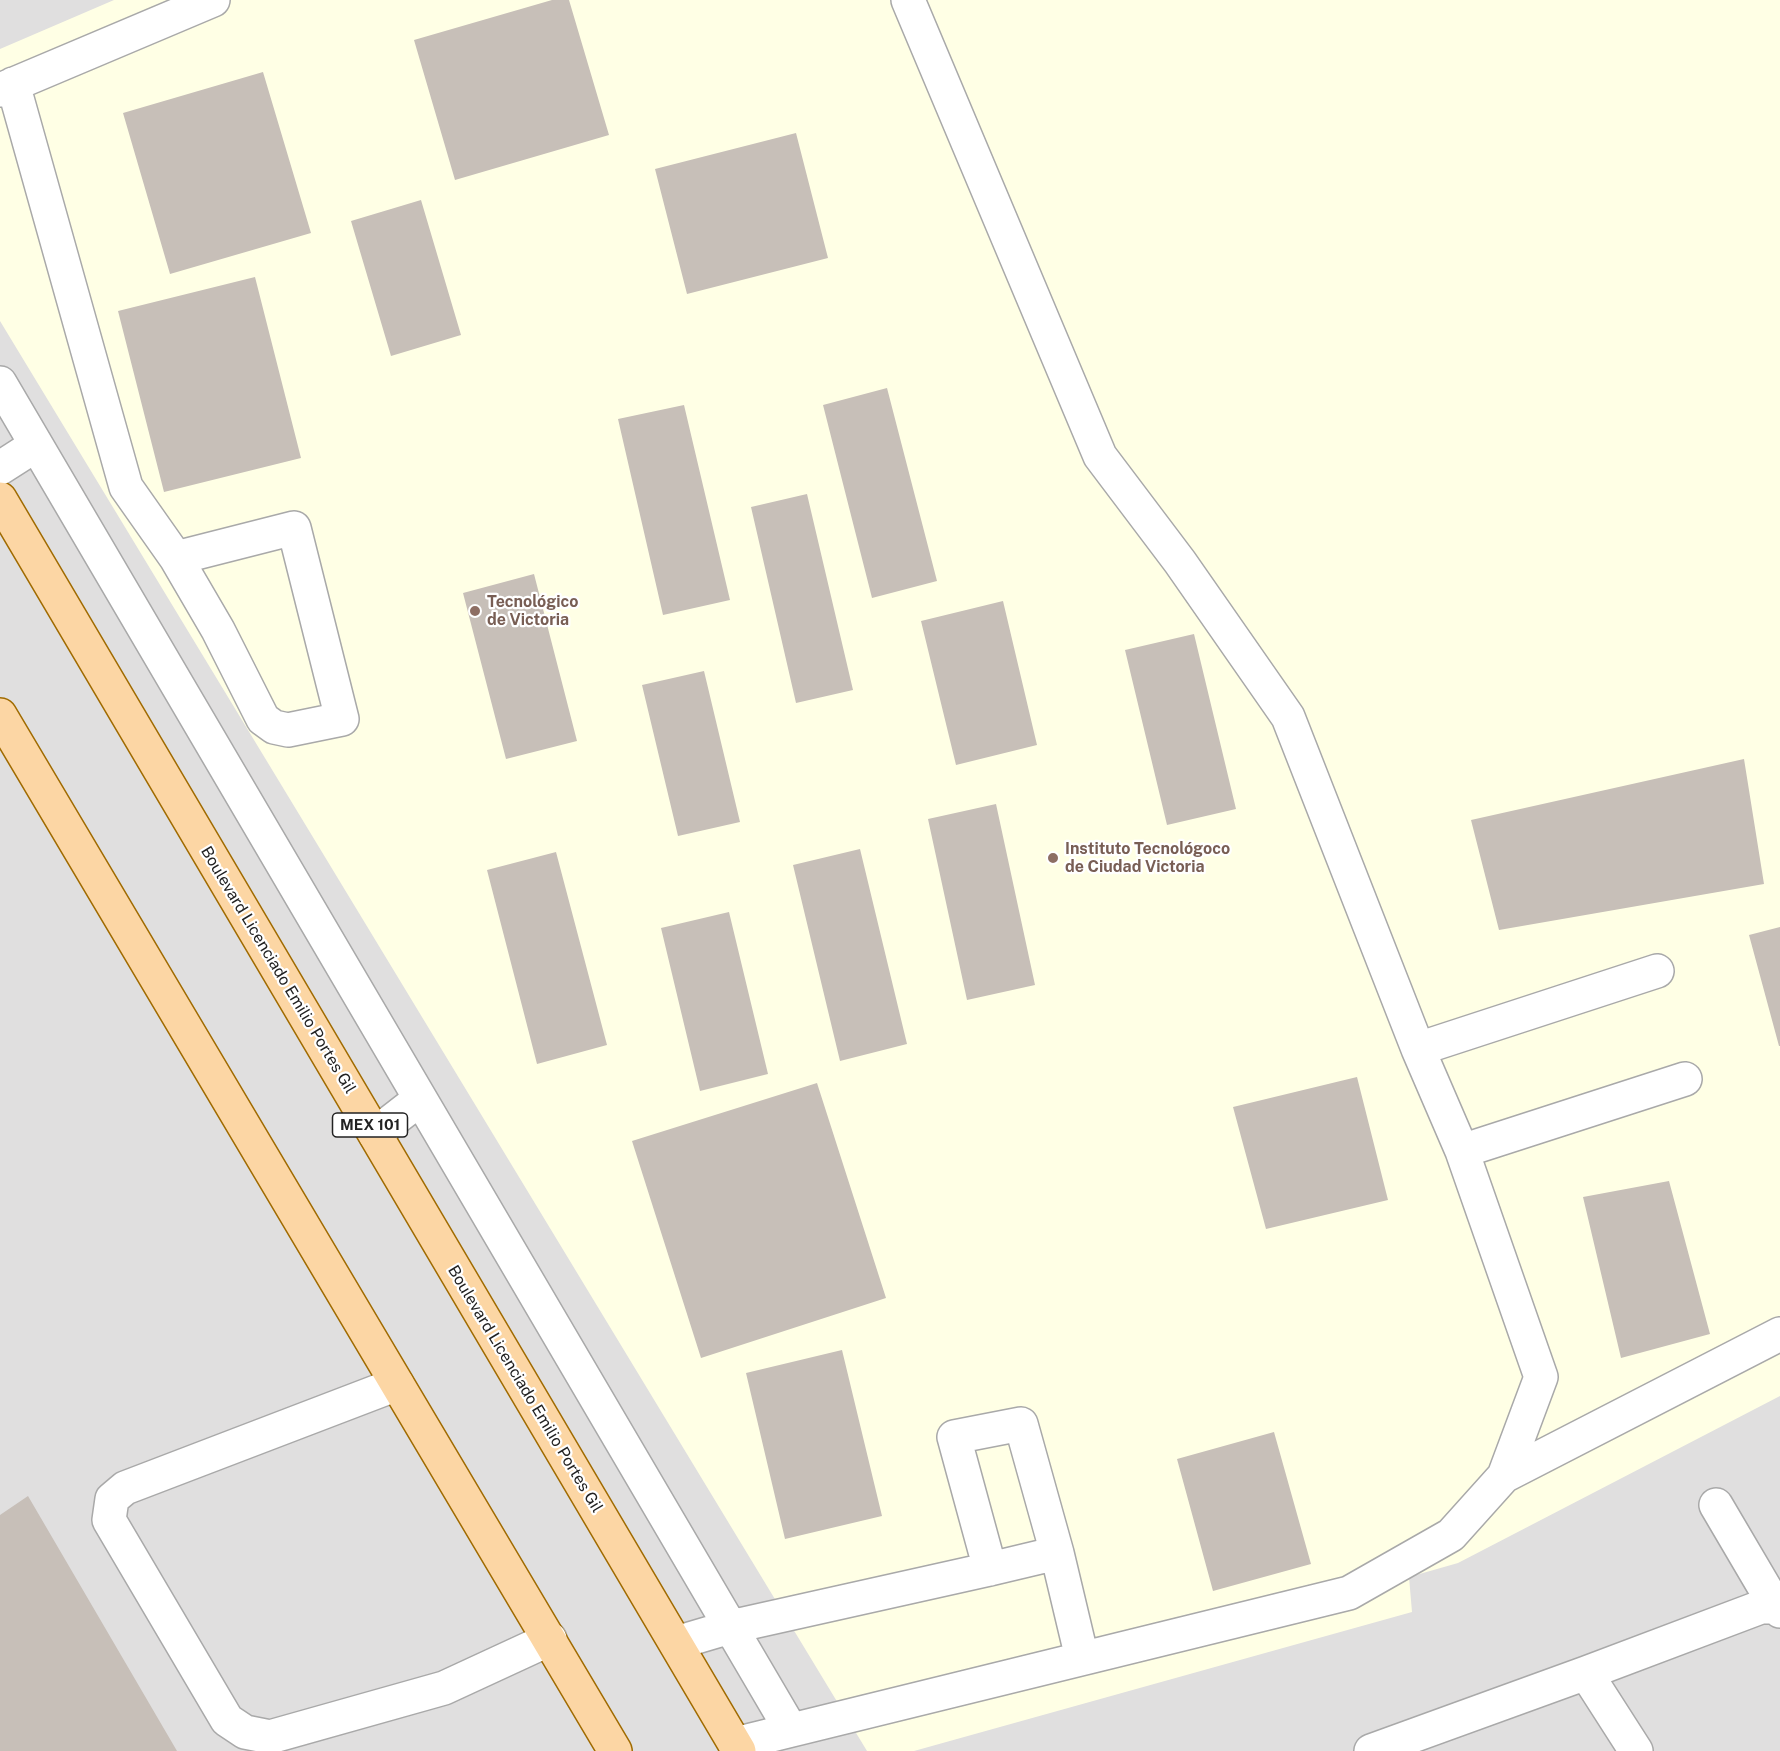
<!DOCTYPE html>
<html>
<head>
<meta charset="utf-8">
<style>
  body { margin:0 }
  canvas { display:block; background:#f2efe9 }
</style>
</head>
<body>
<canvas width="1780" height="1751"></canvas>
<script>
const context = document.querySelector('canvas').getContext('2d');
context.lineJoin = 'round';
function paint(path, color) {
  context.fillStyle = color;
  context.fill(path, 'evenodd');
}
function poly(rows) {
  const path = new Path2D();
  for (const r of rows) {
    path.moveTo(r[0], r[1]);
    for (let i = 2; i < r.length; i += 2) path.lineTo(r[i], r[i + 1]);
  }
  return path;
}
function strokePath(path, color, width, dash) {
  context.strokeStyle = color;
  context.lineWidth = width;
  context.lineCap = dash ? 'butt' : 'round';
  context.setLineDash(dash || []);
  context.stroke(path);
}
function write(font, color, halo, rows, align = 'center') {
  context.font = font + ' "Public Sans",sans-serif';
  context.lineWidth = 4.5;
  context.setLineDash([]);
  context.textBaseline = 'middle';
  context.strokeStyle = halo;
  context.fillStyle = color;
  for (const [text, x, y, turn = 0] of rows) {
    context.save();
    context.translate(x, y);
    context.rotate((+turn || 0) * Math.PI / 180);
    context.textAlign = isNaN(turn) ? turn : align;
    if (halo) context.strokeText(text, 0, 0);
    context.fillText(text, 0, 0);
    context.restore();
  }
}
const residential = poly([
  [0,0,1780,0,1780,1751,0,1751]
]);
const education = poly([
  [114,0,1780,0,1780,1396,1458,1563,1409,1577,1412,1612,914,1751,867,1751,0,321,0,49]
]);
const building = poly([
  [552,0,569,0,609,135,455,180,414,40],
  [263,72,311,233,170,274,123,113],
  [796,133,828,258,687,294,655,169],
  [421,200,461,335,391,356,351,221],
  [255,277,301,458,164,492,118,311],
  [887,388,937,581,872,598,823,405],
  [684,405,730,600,663,615,618,419],
  [807,494,853,690,796,703,751,507],
  [534,574,577,741,506,759,463,593],
  [1003,601,1037,745,956,765,921,621],
  [1194,634,1236,809,1167,825,1125,650],
  [704,671,740,822,678,836,642,685],
  [1744,759,1764,884,1499,930,1471,820],
  [996,804,1035,985,967,1000,928,819],
  [860,849,907,1044,840,1061,793,865],
  [556,852,607,1045,537,1064,487,870],
  [729,912,768,1074,700,1091,661,928],
  [1780,927,1780,1046,1779,1046,1749,935],
  [1357,1077,1388,1200,1266,1229,1233,1107],
  [817,1083,886,1298,701,1358,632,1141],
  [1669,1181,1710,1334,1621,1358,1583,1197],
  [842,1350,882,1516,785,1539,746,1373],
  [1274,1432,1311,1564,1213,1591,1177,1459],
  [28,1496,177,1751,0,1751,0,1515]
]);
const minor = poly([
  [13,84,126,487,176,558,218,630,263,719,274,727,288,730,342,719,294,528,176,558],
  [0,90,213,0],
  [0,383,791,1730],
  [0,468,36,445],
  [1418,1049,1657,971],
  [375,1134,420,1099],
  [1462,1151,1685,1079],
  [397,1384,125,1488,112,1499,109,1520,227,1720,245,1732,270,1737,444,1688,550,1639],
  [1504,1476,1780,1334],
  [1716,1505,1776,1607,1780,1611],
  [1057,1553,1082,1658],
  [676,1643,730,1627,990,1569,1057,1553,1021,1424,954,1437,990,1569],
  [1586,1673,1636,1751],
  [735,1744,1349,1593,1451,1535,1504,1476,1541,1377,1462,1151,1418,1049,1288,717,1180,562,1100,456,908,0],
  [1371,1751,1586,1673,1761,1607,1776,1607]
]);
const major = poly([
  [0,499,739,1751],
  [0,715,615,1751]
]);
const markers = [
  [475,611,6,"#8d6e63"],
  [1053,858,6,"#8d6e63"]
];
const shields = [
  [370,1125,75]
];
const shieldNames = [
  ["MEX 101",370,1125]
];
const educationNames = [
  ["Tecnológico",487,602],
  ["de Victoria",487,620],
  ["Instituto Tecnológoco",1065,849],
  ["de Ciudad Victoria",1065,867]
];
const streetNames = [
  ["Boulevard Licenciado Emilio Portes Gil",278,970,59],
  ["Boulevard Licenciado Emilio Portes Gil",525,1389,59]
];
paint(residential, '#e0dfdf');
paint(education, '#ffffe5');
paint(building, '#c7bfb8');
strokePath(minor, '#a9a9a9', 36);
strokePath(major, '#a06b00', 36);
strokePath(minor, '#fff', 33);
strokePath(major, '#fcd6a4', 33);
for (const [x, y, r, color] of markers) {
  const dot = new Path2D();
  dot.arc(x, y, r, 0, 2 * Math.PI);
  context.fillStyle = color;
  context.fill(dot);
  strokePath(dot, '#fff', 2);
}
for (const [x, y, w] of shields) {
  const box = new Path2D();
  box.roundRect(x - w / 2, y - 12, w, 24, 4.5);
  context.fillStyle = '#fff';
  context.fill(box);
  strokePath(box, '#222', 1.5);
}
write('bold 15px', '#222', null, shieldNames);
write('bold 16px', '#785e54', '#fff', educationNames, 'left');
write('16px', '#222', '#fff', streetNames);
</script>
</body>
</html>
